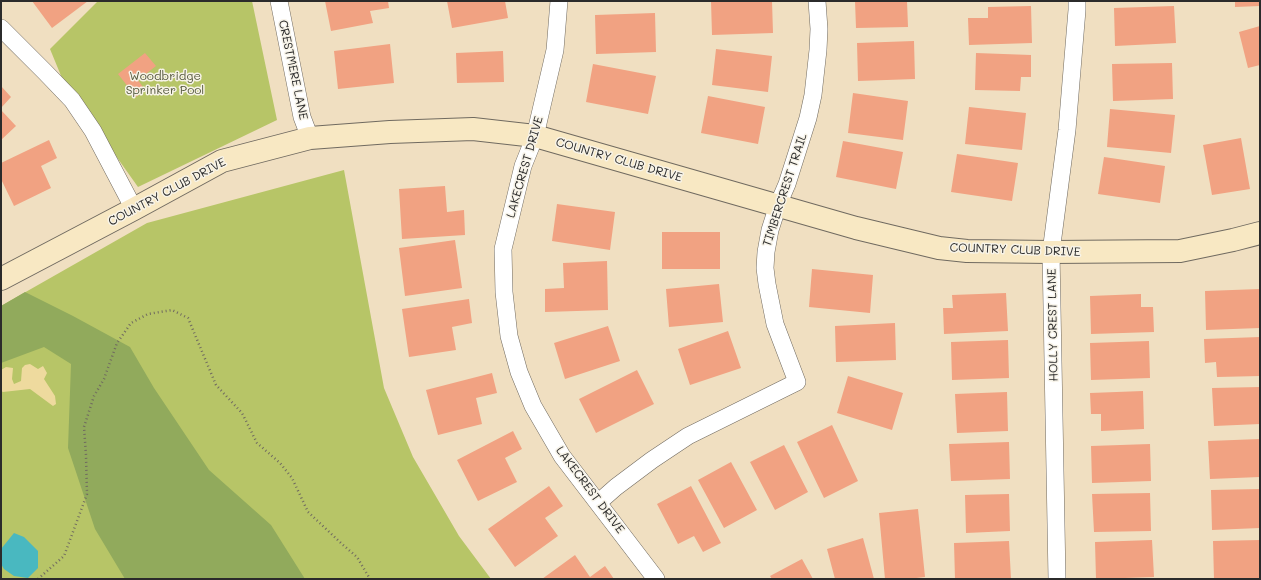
<!DOCTYPE html>
<html>
<head>
<meta charset="utf-8">
<style>
  body { margin:0 }
  #map { position:relative; width:1261px; height:580px; overflow:hidden; background:#f0dfc1; font-family:Mali,sans-serif }
  canvas { display:block }
  .frame { position:absolute; inset:0; border:2px solid #2b2b2b; pointer-events:none }
</style>
</head>
<body>
<div id="map">
<canvas width="1261" height="580"></canvas>
<div class="frame"></div>
</div>
<script>
const context = document.querySelector('canvas').getContext('2d');
context.lineJoin = 'round';
function paint(path, color) {
  context.fillStyle = color;
  context.fill(path, 'evenodd');
}
function poly(rows) {
  const path = new Path2D();
  for (const r of rows) {
    path.moveTo(r[0], r[1]);
    for (let i = 2; i < r.length; i += 2) path.lineTo(r[i], r[i + 1]);
  }
  return path;
}
function strokePath(path, color, width, dash) {
  context.strokeStyle = color;
  context.lineWidth = width;
  context.lineCap = dash ? 'butt' : 'round';
  context.setLineDash(dash || []);
  context.stroke(path);
}
function write(font, color, halo, rows, align = 'center') {
  context.font = font + ' Mali,sans-serif';
  context.lineWidth = 3;
  context.setLineDash([]);
  context.textBaseline = 'middle';
  context.strokeStyle = halo;
  context.fillStyle = color;
  for (const [text, x, y, turn = 0] of rows) {
    context.save();
    context.translate(x, y);
    context.rotate((+turn || 0) * Math.PI / 180);
    context.textAlign = isNaN(turn) ? turn : align;
    if (halo) context.strokeText(text, 0, 0);
    context.fillText(text, 0, 0);
    context.restore();
  }
}
const green = poly([
  [98,1,252,1,277,120,138,187,64,83,50,49],
  [344,170,384,388,413,457,459,536,491,579,1,579,1,306,147,223]
]);
const forest = poly([
  [25,292,73,316,130,347,154,388,209,470,271,525,305,579,125,579,95,529,68,448,71,364,44,347,1,363,1,306]
]);
const sand = poly([
  [30,364,38,369,43,366,47,373,44,379,55,396,56,404,53,406,30,389,3,392,1,391,1,370,6,367,13,368,12,379,14,384,21,381,22,368,25,365]
]);
const water = poly([
  [14,533,24,537,38,551,38,568,28,578,14,576,4,569,1,564,1,549]
]);
const building = poly([
  [32,1,88,1,52,28],
  [325,1,388,1,389,8,370,11,373,23,331,31],
  [447,1,505,1,508,18,452,28],
  [711,1,772,1,773,33,712,35],
  [855,1,907,1,908,27,856,28],
  [1235,1,1260,1,1260,6,1235,7],
  [1031,6,1032,43,969,45,968,18,988,18,988,7],
  [1174,6,1176,43,1115,46,1114,8],
  [655,13,656,52,596,54,595,15],
  [1260,26,1260,65,1248,68,1239,32],
  [914,41,915,79,858,81,857,43],
  [390,44,394,83,338,89,334,51],
  [716,49,772,56,768,92,712,85],
  [503,51,504,82,457,83,456,53],
  [145,53,156,66,138,80,145,90,136,97,118,74],
  [976,53,1031,55,1031,77,1021,77,1020,91,975,90],
  [1172,63,1173,99,1113,101,1112,64],
  [593,64,656,76,648,114,586,102],
  [1,86,11,97,1,108],
  [853,93,908,101,903,140,848,133],
  [708,96,765,107,758,144,701,133],
  [969,107,1026,113,1022,150,965,144],
  [1110,109,1175,115,1171,153,1107,147],
  [1,110,16,126,1,140],
  [1241,138,1250,189,1212,195,1203,145],
  [49,140,57,158,41,166,51,188,14,206,1,179,1,163],
  [843,141,903,152,896,189,836,177],
  [957,154,1018,163,1012,201,951,192],
  [1104,157,1165,166,1160,203,1098,194],
  [445,186,447,212,464,210,465,235,402,239,399,189],
  [557,204,615,212,610,250,552,241],
  [662,232,720,232,720,269,662,269],
  [455,240,462,288,405,296,399,248],
  [607,261,608,310,545,312,545,289,564,288,563,263],
  [812,269,873,275,870,313,809,307],
  [719,284,723,322,669,327,666,289],
  [1260,289,1260,328,1206,330,1205,291],
  [1006,293,1008,331,944,334,943,308,953,308,952,295],
  [1141,294,1141,307,1153,307,1154,332,1091,334,1090,296],
  [469,299,472,323,452,327,456,350,409,357,402,309],
  [895,323,896,360,836,362,835,326],
  [608,326,620,361,565,379,554,343],
  [728,331,741,368,690,385,678,349],
  [1260,337,1260,376,1217,377,1216,362,1205,363,1204,339],
  [1008,340,1009,378,952,380,951,342],
  [1149,341,1150,378,1091,380,1090,343],
  [637,370,654,404,596,433,579,399],
  [492,373,497,393,476,398,482,424,438,435,426,390],
  [848,376,903,393,892,430,837,413],
  [1260,387,1260,424,1214,426,1212,388],
  [1143,391,1144,429,1101,431,1101,414,1091,414,1090,393],
  [1007,392,1008,431,957,433,955,394],
  [832,425,858,481,824,498,797,442],
  [513,431,522,449,505,458,517,482,478,501,457,460],
  [1260,439,1260,477,1210,479,1208,441],
  [1009,442,1010,479,951,481,949,444],
  [1150,444,1151,481,1092,483,1091,446],
  [784,445,808,492,775,510,750,462],
  [731,462,757,510,724,528,698,480],
  [549,486,563,506,545,518,558,536,515,567,488,529],
  [691,486,721,543,703,552,694,536,678,544,657,504],
  [1260,489,1260,528,1212,530,1211,490],
  [1150,493,1151,531,1094,532,1092,494],
  [1009,494,1010,531,966,533,965,495],
  [918,509,925,577,908,579,885,579,879,513],
  [863,538,874,579,835,579,827,549],
  [1152,540,1154,577,1096,579,1095,542],
  [1260,540,1260,579,1214,579,1213,541],
  [1009,541,1011,579,955,579,954,543],
  [575,555,590,577,605,566,614,579,542,579],
  [802,559,813,579,772,579,770,576]
]);
const path = poly([
  [38,579,64,556,87,494,86,455,84,427,94,396,104,379,117,343,131,323,148,314,172,310,188,318,216,385,242,413,257,443,280,463,292,478,308,512,342,544,357,557,370,579]
]);
const street = poly([
  [279,1,302,117,310,138],
  [559,1,555,50,535,136,523,166,503,249,504,292,509,336,519,372,533,406,562,456,656,579],
  [1,28,45,72,72,100,93,131,134,209],
  [599,502,616,487,652,460,688,436,797,382,775,324,767,284,765,268,766,252,770,230,778,205,787,184,808,118,813,95,818,50,819,29,817,1],
  [1057,579,1051,252,1067,130,1077,10,1077,1]
]);
const secondary = poly([
  [1,279,134,209,222,161,310,138,390,132,473,129,535,136,856,228,939,248,967,251,1051,252,1180,251,1233,240,1260,233]
]);
const streetNames = [
  ["CRESTMERE LANE",293,70,78],
  ["COUNTRY CLUB DRIVE",619,160,16],
  ["LAKECREST DRIVE",525,167,-74],
  ["TIMBERCREST TRAIL",785,190,-72],
  ["COUNTRY CLUB DRIVE",167,192,-28],
  ["COUNTRY CLUB DRIVE",1015,250,2],
  ["HOLLY CREST LANE",1053,325,-91],
  ["LAKECREST DRIVE",590,490,53]
];
const parkNames = [
  ["Woodbridge",165,76],
  ["Sprinker Pool",165,90]
];
paint(green, '#b7c567');
paint(forest, '#91aa5c');
paint(sand, '#eeda9e');
paint(water, '#49b8c0');
paint(building, '#f1a282');
strokePath(street, '#706a60', 18);
strokePath(secondary, '#706a60', 24);
strokePath(path, '#706a60', 2.5, [1, 3]);
strokePath(street, '#fff', 17);
strokePath(secondary, '#f8e8c3', 22);
write('12px', '#2b2b2b', '#f7f3e8', streetNames);
write('12px', '#55593d', '#f7f3e8', parkNames);
</script>
</body>
</html>
